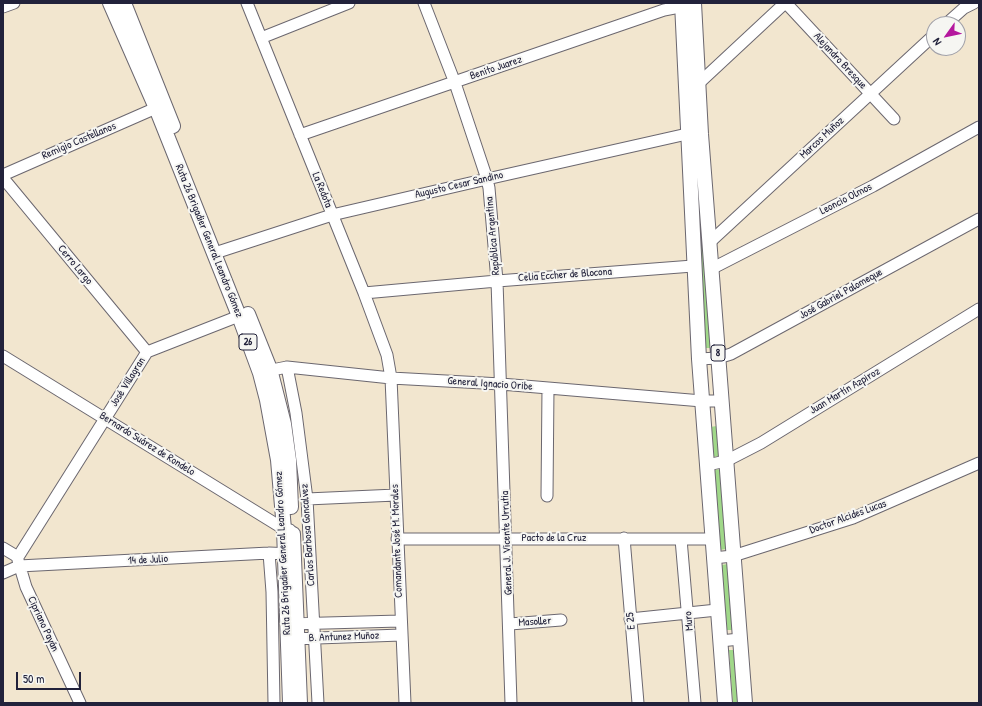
<!DOCTYPE html>
<html>
<head>
<meta charset="utf-8">
<style>
  body { margin:0 }
  #map { position:relative; width:982px; height:706px; overflow:hidden; background:#f2e6cf; font-family:"Patrick Hand",sans-serif }
  canvas { display:block }
  .frame { position:absolute; inset:0; border:4px solid #22223b; pointer-events:none }
  .north { position:absolute; left:926px; top:16px; width:40px; height:40px; box-sizing:border-box; background:#f6f6f2; border:1px solid #a1a1a9; border-radius:50%; rotate:237deg; font-size:11px; font-weight:700; line-height:16px; text-align:center; color:#22223b }
  .north::after { content:''; display:block; margin:auto; width:14px; height:18px; background:#b5179e; clip-path:polygon(50% 0,100% 100%,50% 72%,0 100%) }
  .scale { position:absolute; left:16px; top:672px; width:65px; height:18px; box-sizing:border-box; border:2px solid #22223b; border-top:0; padding-left:5px; font-size:12px; line-height:14px; white-space:nowrap; color:#22223b; -webkit-text-stroke:3px #f6f6f2; paint-order:stroke }
</style>
</head>
<body>
<div id="map">
<canvas width="982" height="706"></canvas>
<div class="frame"></div>
<div class="north">N</div>
<div class="scale">50 m</div>
</div>
<script>
const context = document.querySelector('canvas').getContext('2d');
context.lineJoin = 'round';
function paint(path, color) {
  context.fillStyle = color;
  context.fill(path, 'evenodd');
}
function poly(rows) {
  const path = new Path2D();
  for (const r of rows) {
    path.moveTo(r[0], r[1]);
    for (let i = 2; i < r.length; i += 2) path.lineTo(r[i], r[i + 1]);
  }
  return path;
}
function strokePath(path, color, width, dash) {
  context.strokeStyle = color;
  context.lineWidth = width;
  context.lineCap = dash ? 'butt' : 'round';
  context.setLineDash(dash || []);
  context.stroke(path);
}
function write(font, color, halo, rows, align = 'center') {
  context.font = font + ' "Patrick Hand",sans-serif';
  context.lineWidth = 4;
  context.setLineDash([]);
  context.textBaseline = 'middle';
  context.strokeStyle = halo;
  context.fillStyle = color;
  for (const [text, x, y, turn = 0] of rows) {
    context.save();
    context.translate(x, y);
    context.rotate((+turn || 0) * Math.PI / 180);
    context.textAlign = isNaN(turn) ? turn : align;
    if (halo) context.strokeText(text, 0, 0);
    context.fillText(text, 0, 0);
    context.restore();
  }
}
const green = poly([
  [697,144,711,348,704,348,694,145],
  [717,426,720,456,713,457,710,427],
  [721,469,726,549,720,550,714,470],
  [728,564,734,630,727,630,721,565],
  [729,650,735,650,740,703,733,703]
]);
const minor = poly([
  [247,3,364,293,387,355,391,378,405,703],
  [424,3,455,83,487,179,489,188,497,281,511,703],
  [786,3,894,119],
  [3,7,14,3],
  [946,24,964,8,974,3],
  [261,38,349,3],
  [698,84,785,3],
  [300,135,664,10,690,5],
  [3,175,156,108],
  [3,178,147,352],
  [710,242,934,35],
  [221,251,332,215,487,179,687,134,696,134],
  [711,269,873,186,979,127],
  [364,293,497,281,693,266],
  [3,356,284,529,290,530],
  [699,359,718,358,731,354,979,219],
  [287,367,296,413,307,499,318,703],
  [262,372,287,367,391,378,501,384,702,401,721,401],
  [707,465,726,461,761,443,979,309],
  [547,496,548,388],
  [307,499,396,495],
  [624,538,638,703],
  [397,539,712,539],
  [681,539,695,703],
  [3,548,18,557],
  [269,553,272,592,274,703],
  [18,557,147,352,239,316],
  [713,558,733,556,853,518,979,463],
  [18,560,26,587,80,703],
  [3,573,19,566,269,553,293,554],
  [630,619,717,610],
  [289,624,400,621],
  [510,624,561,620],
  [290,639,401,635],
  [720,641,740,639]
]);
const major = poly([
  [110,3,156,108,239,316,260,373,267,400,278,460,284,529,290,703],
  [124,3,173,126],
  [682,3,699,359,725,703],
  [694,3,701,134,745,703],
  [248,314,270,369,284,424,289,460,291,507],
  [293,534,300,703]
]);
const shields = [
  [248,342,18],
  [718,353,14]
];
const shieldNames = [
  ["26",248,342],
  ["8",718,353]
];
const streetNames = [
  ["Alejandro Bresque",840,61,47],
  ["Benito Juarez",496,68,-19],
  ["Marcos Muñoz",822,138,-43],
  ["Remigio Castellanos",79,141,-23],
  ["Augusto Cesar Sandino",459,185,-13],
  ["La Redota",322,190,68],
  ["Leoncio Olmos",846,199,-27],
  ["República Argentina",493,236,-95],
  ["Ruta 26 Brigadier General Leandro Gómez",209,241,68],
  ["Cerro Largo",75,265,50],
  ["Celia Eccher de Blocona",565,275,-4],
  ["José Gabriel Palomeque",841,294,-29],
  ["José Villagran",128,382,-58],
  ["General Ignacio Oribe",490,384,4],
  ["Juan Martín Azpiroz",845,391,-31],
  ["Bernardo Suárez de Rondelo",147,444,32],
  ["Doctor Alcides Lucas",848,517,-20],
  ["Carlos Barbosa Goncalvez",308,535,-94],
  ["Pacto de la Cruz",554,538],
  ["Comandante José M. Morales",397,541,-92],
  ["General J. Vicente Urrutia",507,543,-92],
  ["Ruta 26 Brigadier General Leandro Gómez",283,553,-93],
  ["14 de Julio",148,560,-3],
  ["E 25",631,621,-95],
  ["Muro",689,621,-95],
  ["Masoller",535,622,-4],
  ["Cipriano Payán",43,624,65],
  ["B. Antunez Muñoz",344,637,-2]
];
paint(green, '#a0d889');
strokePath(minor, '#6b676f', 13);
strokePath(major, '#6b676f', 16);
strokePath(minor, '#fff', 11);
strokePath(major, '#fff', 14);
for (const [x, y, w] of shields) {
  const box = new Path2D();
  box.roundRect(x - w / 2, y - 8, w, 16, 3);
  context.fillStyle = '#f6f6f2';
  context.fill(box);
  strokePath(box, '#22223b', 1);
}
write('bold 10px', '#22223b', null, shieldNames);
write('11px', '#22223b', '#f6f6f2', streetNames);
</script>
</body>
</html>
